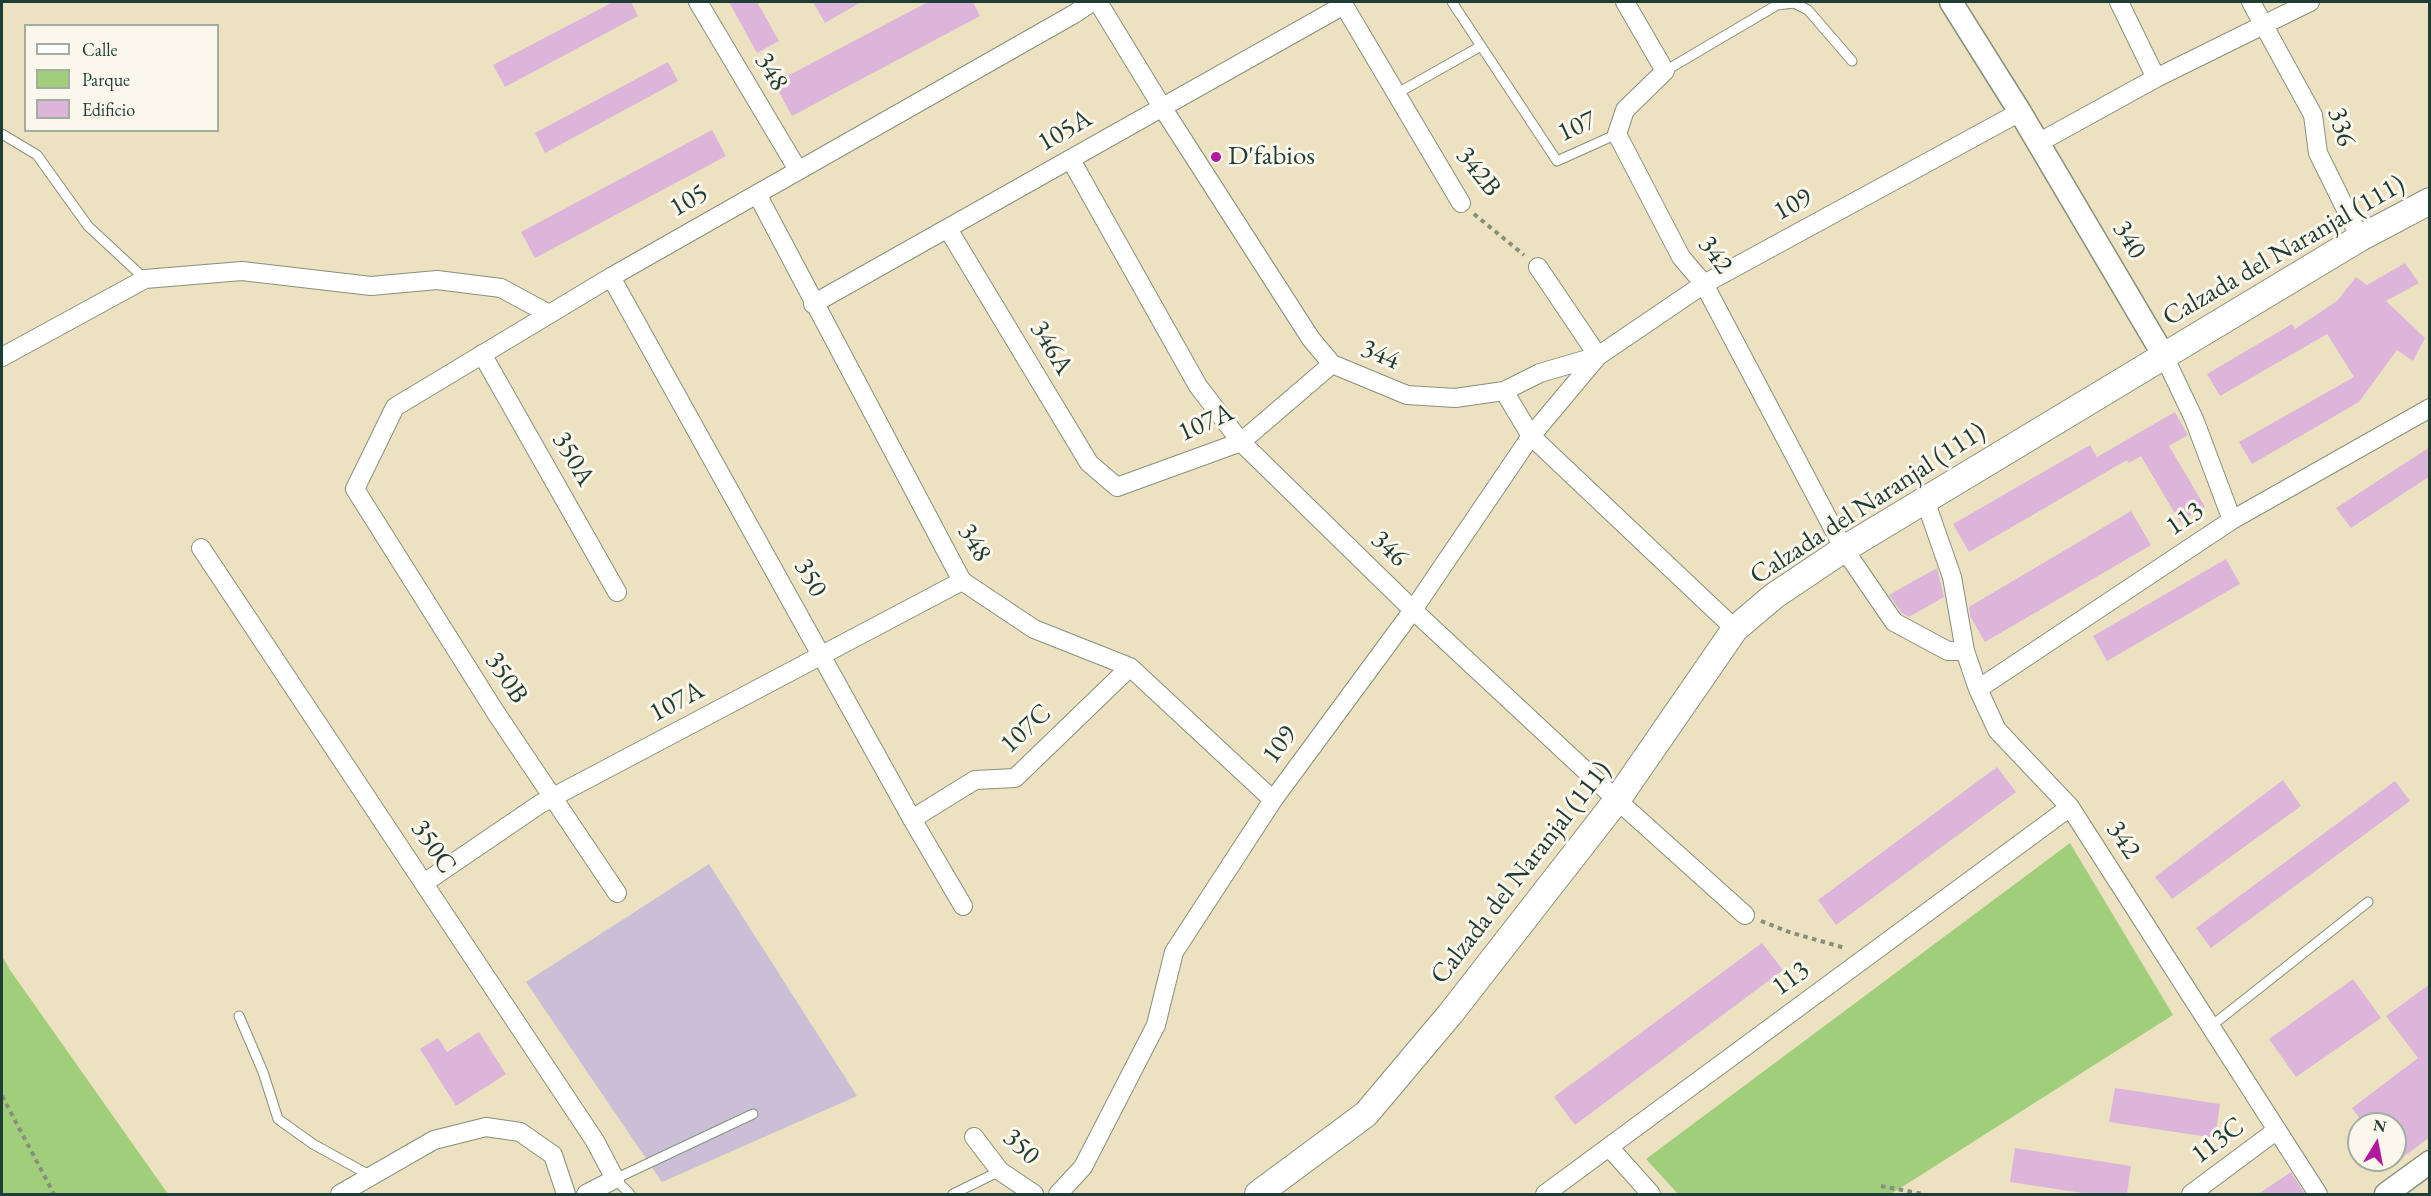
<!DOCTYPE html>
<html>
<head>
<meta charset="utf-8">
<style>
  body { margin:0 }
  #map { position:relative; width:2431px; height:1196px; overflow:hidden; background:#ece2c1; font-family:"EB Garamond",serif }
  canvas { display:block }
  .frame { position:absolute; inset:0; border:3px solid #1f3d34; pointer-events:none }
  .legend { position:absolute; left:24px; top:24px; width:195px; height:108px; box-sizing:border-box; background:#fbf7ec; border:2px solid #a3ada2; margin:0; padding:8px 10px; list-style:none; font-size:18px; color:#1f3d34 }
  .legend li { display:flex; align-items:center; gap:12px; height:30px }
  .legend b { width:30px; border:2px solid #a3ada2 }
  .north { position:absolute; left:2347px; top:1112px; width:60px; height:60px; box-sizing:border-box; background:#fbf7ec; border:2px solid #a3ada2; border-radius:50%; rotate:10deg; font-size:16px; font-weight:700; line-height:24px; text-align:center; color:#1f3d34 }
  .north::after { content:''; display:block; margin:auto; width:21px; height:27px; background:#b5179e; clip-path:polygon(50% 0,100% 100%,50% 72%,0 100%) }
</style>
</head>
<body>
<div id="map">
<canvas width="2431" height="1196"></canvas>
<div class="frame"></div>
<ul class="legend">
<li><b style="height:8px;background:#fff"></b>Calle</li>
<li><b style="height:16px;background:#a0ce7b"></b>Parque</li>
<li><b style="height:16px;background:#ddb5da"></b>Edificio</li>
</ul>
<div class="north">N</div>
</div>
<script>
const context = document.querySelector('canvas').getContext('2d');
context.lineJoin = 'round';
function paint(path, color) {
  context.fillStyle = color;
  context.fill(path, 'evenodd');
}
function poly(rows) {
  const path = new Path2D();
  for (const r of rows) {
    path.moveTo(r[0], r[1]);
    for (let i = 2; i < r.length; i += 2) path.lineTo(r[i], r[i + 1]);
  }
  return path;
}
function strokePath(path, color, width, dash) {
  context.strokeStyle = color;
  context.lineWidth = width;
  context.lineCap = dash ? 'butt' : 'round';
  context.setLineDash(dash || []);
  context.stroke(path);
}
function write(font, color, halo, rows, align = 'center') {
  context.font = font + ' "EB Garamond",serif';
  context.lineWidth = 6;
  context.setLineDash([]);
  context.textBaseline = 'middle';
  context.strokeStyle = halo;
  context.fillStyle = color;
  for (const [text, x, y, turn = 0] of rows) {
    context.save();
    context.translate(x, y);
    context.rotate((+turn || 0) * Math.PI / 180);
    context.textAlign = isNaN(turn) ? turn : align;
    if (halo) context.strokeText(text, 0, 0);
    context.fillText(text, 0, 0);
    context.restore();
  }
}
const industrial = poly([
  [709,864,857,1096,662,1182,526,982]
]);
const green = poly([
  [2070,843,2173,1015,1891,1194,1678,1194,1646,1159],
  [2,956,10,970,168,1194,2,1194]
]);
const building = poly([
  [613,2,631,2,638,16,505,87,493,65],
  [729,2,757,2,779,41,757,53],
  [813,2,861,2,825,23],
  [928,2,973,2,980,16,792,116,774,83],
  [668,62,678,81,545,153,535,133],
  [712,130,726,156,535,258,521,232],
  [2405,263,2419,283,2386,301,2425,338,2413,361,2397,350,2359,402,2252,464,2239,442,2354,377,2327,334,2220,396,2207,374,2292,324,2295,329,2337,301,2356,277,2367,285],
  [2175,412,2188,435,2169,446,2205,507,2180,522,2141,456,2129,463,2127,460,1969,552,1953,524,2090,445,2097,457],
  [2430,447,2430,476,2351,528,2336,508],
  [2131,511,2151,545,1985,642,1970,616,1969,607],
  [2226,559,2240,584,2107,661,2093,636],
  [1937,568,1944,597,1909,617,1902,613,1889,595],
  [1997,767,2016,792,1836,925,1818,900],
  [2283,780,2301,806,2172,899,2155,877],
  [2395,781,2410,801,2211,948,2196,928],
  [1762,943,1783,970,1575,1125,1554,1097],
  [2353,979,2381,1018,2296,1077,2269,1039],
  [2430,984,2430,1137,2395,1163,2395,1124,2364,1124,2352,1108,2418,1058,2386,1016],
  [479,1032,506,1074,456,1106,420,1049,438,1038,447,1052],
  [2115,1088,2220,1104,2215,1138,2109,1122],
  [2015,1148,2131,1166,2127,1194,2089,1194,2010,1182],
  [2291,1172,2305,1194,2258,1194]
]);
const path = poly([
  [1474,214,1524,255],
  [1761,921,1789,932,1845,948],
  [2,1096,54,1194],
  [1881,1186,1923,1194]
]);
const service = poly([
  [1452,2,1557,161,1617,134],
  [1665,71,1777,5,1794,3,1808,10,1852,61],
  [1396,94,1481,46],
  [2,134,37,155,88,226,145,279],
  [239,1016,263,1072,278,1119,313,1144,371,1176],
  [2210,1027,2368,902],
  [630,1194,615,1179,753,1114],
  [953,1194,1000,1171]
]);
const minor = poly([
  [698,2,798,170],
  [1098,2,1162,107,1311,339,1332,364,1407,395,1455,398,1504,391,1531,436,1735,629],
  [1342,2,1461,203],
  [1625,2,1665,71,1625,110,1617,134,1681,257,1704,284,1844,549,1894,622,1948,651,1965,651],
  [2119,2,2156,78],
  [2251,2,2313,115,2318,153,2360,238],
  [2038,143,2156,78,2310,2],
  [1071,160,1198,386,1241,442,1413,610,1617,800,1745,915],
  [757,194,962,581,1034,629,1130,667,1273,800],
  [948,229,1089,463,1117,487,1241,442,1332,364],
  [611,277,912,819,963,906],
  [813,304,1344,5],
  [482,354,617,592],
  [2164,356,2194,419,2232,520],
  [2,357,145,279,242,271,371,286,437,280,501,288,549,314],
  [1504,391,1540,373,1598,356,1704,284,2020,112],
  [1925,500,1952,577,1965,651,1978,689,1997,730,2070,807,2318,1194],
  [201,548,595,1141,615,1179,586,1194],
  [1978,689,2232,520,2430,408],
  [912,819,975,780,1015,778,1130,667],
  [424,883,540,804,962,581],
  [617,893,496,713,355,489,395,407,611,277,1074,14,1092,2],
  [974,1137,1000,1171,1034,1194],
  [1609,1147,1651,1194],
  [340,1194,434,1140,486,1127,520,1132,553,1155,566,1194],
  [1058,1194,1083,1167,1156,1025,1174,952,1273,800,1413,610,1531,436,1598,356,1538,267],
  [1545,1194,2070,807],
  [2191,1194,2277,1130]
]);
const tertiary = poly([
  [1951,2,2020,112,2164,356],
  [2386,1194,2430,1162]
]);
const secondary = poly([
  [1258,1194,1366,1114,1451,1013,1617,800,1735,629,1774,596,1844,549,2164,356,2360,238,2430,201]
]);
const markers = [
  [1216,157,6,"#b5179e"]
];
const streetNames = [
  ["348",771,72,59],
  ["107",1577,127,-25],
  ["336",2341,127,74],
  ["105A",1065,131,-30],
  ["342B",1478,172,52],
  ["105",689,201,-30],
  ["109",1793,205,-29],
  ["340",2129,240,59],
  ["Calzada del Naranjal (111)",2284,251,-30],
  ["342",1715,255,55],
  ["346A",1051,348,59],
  ["344",1380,355,23],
  ["107A",1206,423,-24],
  ["350A",573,459,60],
  ["Calzada del Naranjal (111)",1868,504,-33],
  ["113",2185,519,-34],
  ["348",974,543,59],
  ["346",1389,549,44],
  ["350",810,578,61],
  ["350B",506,678,57],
  ["107A",677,702,-28],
  ["107C",1026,729,-43],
  ["109",1280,745,-54],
  ["342",2123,840,57],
  ["350C",433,847,56],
  ["Calzada del Naranjal (111)",1521,873,-52],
  ["113",1791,979,-36],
  ["113C",2218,1141,-37],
  ["350",1021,1147,44]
];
const poiNames = [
  ["D'fabios",1228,157]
];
paint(industrial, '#cabfd6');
paint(green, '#a0ce7b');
paint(building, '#ddb5da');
strokePath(service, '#86907a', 11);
strokePath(minor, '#86907a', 20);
strokePath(tertiary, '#86907a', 25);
strokePath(secondary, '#86907a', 28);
strokePath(path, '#86907a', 4, [4.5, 4.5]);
strokePath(service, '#fff', 9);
strokePath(minor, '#fff', 18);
strokePath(tertiary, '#fff', 22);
strokePath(secondary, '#fff', 26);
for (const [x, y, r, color] of markers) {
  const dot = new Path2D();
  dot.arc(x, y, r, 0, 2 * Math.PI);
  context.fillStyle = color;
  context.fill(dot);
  strokePath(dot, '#fbf7ec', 2);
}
write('27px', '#1f3d34', '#fbf7ec', streetNames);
write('27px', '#1f3d34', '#fbf7ec', poiNames, 'left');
</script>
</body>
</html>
